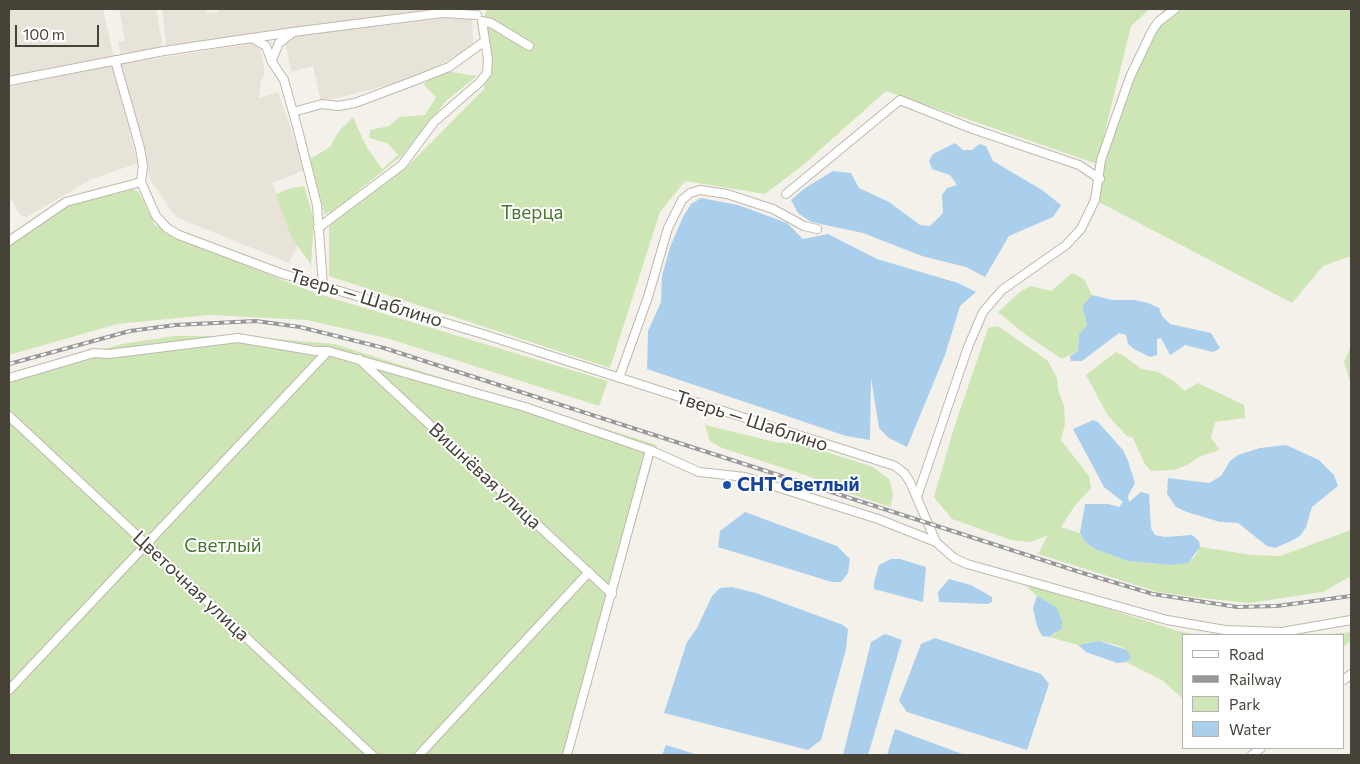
<!DOCTYPE html>
<html>
<head>
<meta charset="utf-8">
<style>
  body { margin:0 }
  #map { position:relative; width:1360px; height:764px; overflow:hidden; background:#f4f1ea; font-family:Commissioner,sans-serif }
  canvas { display:block }
  .frame { position:absolute; inset:0; border:10px solid #474238; pointer-events:none }
  .legend { position:absolute; left:1182px; top:634px; width:162px; height:115px; box-sizing:border-box; background:#fff; border:1px solid #b5b3af; margin:0; padding:6px 9px; list-style:none; font-size:15px; color:#474238 }
  .legend li { display:flex; align-items:center; gap:10px; height:25px }
  .legend b { width:25px; border:1px solid #b5b3af }
  .scale { position:absolute; left:15px; top:25px; width:84px; height:22px; box-sizing:border-box; border:2px solid #474238; border-top:0; padding-left:6px; font-size:15px; line-height:18px; white-space:nowrap; color:#474238; -webkit-text-stroke:4px #fff; paint-order:stroke }
</style>
</head>
<body>
<div id="map">
<canvas width="1360" height="764"></canvas>
<div class="frame"></div>
<ul class="legend">
<li><b style="height:6px;background:#fff"></b>Road</li>
<li><b style="height:6px;background:#989898"></b>Railway</li>
<li><b style="height:14px;background:#cee6b5"></b>Park</li>
<li><b style="height:14px;background:#aacfed"></b>Water</li>
</ul>
<div class="scale">100 m</div>
</div>
<script>
const context = document.querySelector('canvas').getContext('2d');
context.lineJoin = 'round';
function paint(path, color) {
  context.fillStyle = color;
  context.fill(path, 'evenodd');
}
function poly(rows) {
  const path = new Path2D();
  for (const r of rows) {
    path.moveTo(r[0], r[1]);
    for (let i = 2; i < r.length; i += 2) path.lineTo(r[i], r[i + 1]);
  }
  return path;
}
function strokePath(path, color, width, dash) {
  context.strokeStyle = color;
  context.lineWidth = width;
  context.lineCap = dash ? 'butt' : 'round';
  context.setLineDash(dash || []);
  context.stroke(path);
}
function write(font, color, halo, rows, align = 'center') {
  context.font = font + ' Commissioner,sans-serif';
  context.lineWidth = 4;
  context.setLineDash([]);
  context.textBaseline = 'middle';
  context.strokeStyle = halo;
  context.fillStyle = color;
  for (const [text, x, y, turn = 0] of rows) {
    context.save();
    context.translate(x, y);
    context.rotate((+turn || 0) * Math.PI / 180);
    context.textAlign = isNaN(turn) ? turn : align;
    if (halo) context.strokeText(text, 0, 0);
    context.fillText(text, 0, 0);
    context.restore();
  }
}
const residential = poly([
  [9,9,105,9,103,10,114,57,9,77],
  [119,9,156,9,162,42,160,50,121,55,118,42,125,41],
  [162,9,206,9,207,13,218,12,218,9,436,9,166,46],
  [472,15,473,47,413,79,321,102,313,66,291,72,285,40,301,35],
  [255,43,260,47,265,73,261,81,259,98,278,92,305,170,272,183,298,245,289,263,178,218,173,213,150,180,121,64],
  [111,65,116,70,132,126,129,131,138,163,92,179,27,217,20,215,9,195,9,87]
]);
const green = poly([
  [487,9,1150,9,1131,26,1097,164,886,91,802,166,765,194,685,181,660,212,610,368,329,276,329,212,325,215,310,159,330,147,339,131,353,117,366,146,382,169,398,155,387,143,369,138,370,130,389,126,400,117,425,115,436,97,423,84,445,71,477,76,446,101,403,155,355,193,407,167,484,89,488,18,484,17],
  [1164,9,1351,9,1351,257,1348,257,1323,266,1292,303,1095,200,1092,187,1147,35],
  [304,186,314,220,311,265,291,236,276,194,291,188],
  [129,187,139,192,155,225,212,252,315,293,608,381,599,406,390,339,307,320,209,315,117,324,9,355,9,246,22,234,65,204],
  [1072,273,1084,279,1092,295,1082,307,1087,325,1079,334,1078,351,1062,359,1026,335,998,312,1021,291,1031,286,1051,291],
  [998,326,1048,361,1057,378,1058,390,1064,405,1065,424,1061,440,1089,476,1091,488,1074,507,1061,527,1080,533,1085,542,1095,549,1128,561,1170,565,1194,558,1200,547,1252,555,1280,556,1351,530,1351,576,1323,592,1249,603,1193,597,1158,592,1038,554,1048,535,1031,542,1011,540,952,519,934,497,953,431,988,328],
  [175,336,241,336,334,344,657,445,571,755,9,755,9,375,122,344],
  [1351,346,1351,384,1344,362],
  [1116,352,1127,358,1141,369,1158,372,1174,381,1184,391,1198,383,1244,405,1245,418,1215,422,1211,438,1220,450,1201,456,1187,465,1174,470,1151,471,1145,464,1133,438,1127,436,1108,416,1086,375],
  [705,425,775,442,805,445,873,467,889,479,893,493,891,507,835,489,808,476,722,448,710,441],
  [1033,585,1178,631,1201,635,1184,635,1184,700,1162,680,1126,662,1131,658,1127,650,1117,645,1099,641,1078,645,1049,637,1056,633,1062,620,1055,607,1037,596,1027,587],
  [1351,632,1351,640,1344,646,1344,635,1318,635]
]);
const water = poly([
  [955,143,963,150,972,150,979,144,986,146,993,161,1042,190,1061,205,1053,217,1009,236,985,277,966,267,922,256,863,233,811,222,798,213,791,200,805,188,833,171,851,173,859,188,889,202,920,225,930,226,943,213,942,195,947,188,957,185,950,175,932,169,929,161,933,154],
  [701,198,738,205,787,223,803,239,828,234,877,259,958,283,976,292,960,306,945,355,907,447,889,438,879,428,871,378,870,440,846,436,647,369,648,331,661,302,662,276,670,247,683,217,691,204],
  [1092,295,1112,300,1135,300,1148,303,1159,308,1162,316,1170,324,1211,333,1220,348,1213,352,1185,345,1170,355,1161,338,1157,339,1157,355,1150,357,1134,349,1128,344,1126,335,1119,333,1082,361,1071,361,1070,356,1078,351,1079,334,1087,325,1082,306],
  [1093,420,1098,422,1123,450,1128,461,1135,483,1128,496,1129,502,1141,492,1149,494,1151,528,1155,535,1165,537,1192,535,1199,541,1200,547,1188,563,1170,565,1128,561,1095,549,1085,542,1080,533,1085,504,1108,504,1119,507,1123,502,1104,487,1073,429],
  [1286,445,1319,460,1334,475,1338,486,1312,507,1306,527,1300,536,1291,541,1275,548,1267,546,1238,523,1220,522,1187,512,1176,507,1167,494,1168,478,1209,483,1221,476,1230,461,1238,455,1260,448],
  [745,512,837,546,850,559,848,573,841,582,832,582,718,547,720,531],
  [891,559,900,559,926,567,923,602,874,589,874,582,879,565],
  [949,579,971,585,992,597,992,602,988,604,939,602,938,592],
  [732,587,756,593,843,625,848,629,846,649,821,740,808,750,664,713,687,642,697,628,712,596,720,588],
  [1037,596,1056,607,1062,620,1062,628,1049,637,1042,636,1037,626,1033,608],
  [885,634,902,640,868,755,843,755,871,642],
  [935,638,1041,674,1049,684,1027,750,907,712,899,701,921,644],
  [1099,641,1127,650,1131,658,1126,662,1117,663,1086,652,1078,645],
  [895,729,965,755,887,755],
  [666,745,698,755,662,755]
]);
const minor = poly([
  [254,39,266,46,272,62,284,80,298,130,317,205,323,285],
  [115,60,140,148,143,166,141,182,156,216,167,228,179,235,280,273,486,335,895,466,904,473,910,482,936,542,954,558,967,564,1167,620,1225,630,1282,632,1351,620],
  [272,60,279,43,293,32,442,13,477,15],
  [9,81,164,51,293,32],
  [293,112,322,104,338,106,355,103,411,82,449,67,485,41],
  [786,194,900,100,970,128,1079,165,1100,179],
  [318,228,402,165,434,122,480,82,487,73,488,59,482,21,491,23,529,46],
  [9,241,66,202,141,182],
  [359,359,612,594],
  [9,378,94,353,109,354,238,338,316,351,328,351],
  [619,378,648,297,668,228,682,200,690,193,700,190,727,194,773,209,804,226,817,229],
  [9,416,372,755],
  [917,497,968,347,983,312,1002,290,1066,245,1081,229,1095,200,1101,160,1130,77,1152,31,1158,22,1175,9],
  [1344,680,1351,674],
  [9,690,328,351,525,407,650,450,699,472,745,477,878,519,936,542],
  [419,755,589,572],
  [567,755,650,450],
  [1252,755,1261,748]
]);
const rail = poly([
  [9,364,130,331,175,325,256,321,300,327,384,348,1086,574,1153,594,1237,607,1277,606,1351,596]
]);
const markers = [
  [727,485,5,"#1a4fb4"]
];
const parkNames = [
  ["Тверца",532,213],
  ["Светлый",223,546]
];
const streetNames = [
  ["Тверь — Шаблино",366,298,17],
  ["Тверь — Шаблино",752,421,18],
  ["Вишнёвая улица",485,476,43],
  ["Цветочная улица",191,586,43]
];
const transitNames = [
  ["СНТ Светлый",737,485]
];
paint(residential, '#e8e3d8');
paint(green, '#cee6b5');
paint(water, '#aacfed');
strokePath(minor, '#bfb9ad', 10);
strokePath(minor, '#fff', 8);
strokePath(rail, '#989898', 4);
strokePath(rail, '#fff', 2, [5.5]);
for (const [x, y, r, color] of markers) {
  const dot = new Path2D();
  dot.arc(x, y, r, 0, 2 * Math.PI);
  context.fillStyle = color;
  context.fill(dot);
  strokePath(dot, '#fff', 2);
}
write('19px', '#47772e', '#fff', parkNames);
write('19px', '#474238', '#fff', streetNames);
write('bold 19px', '#164399', '#fff', transitNames, 'left');
</script>
</body>
</html>
